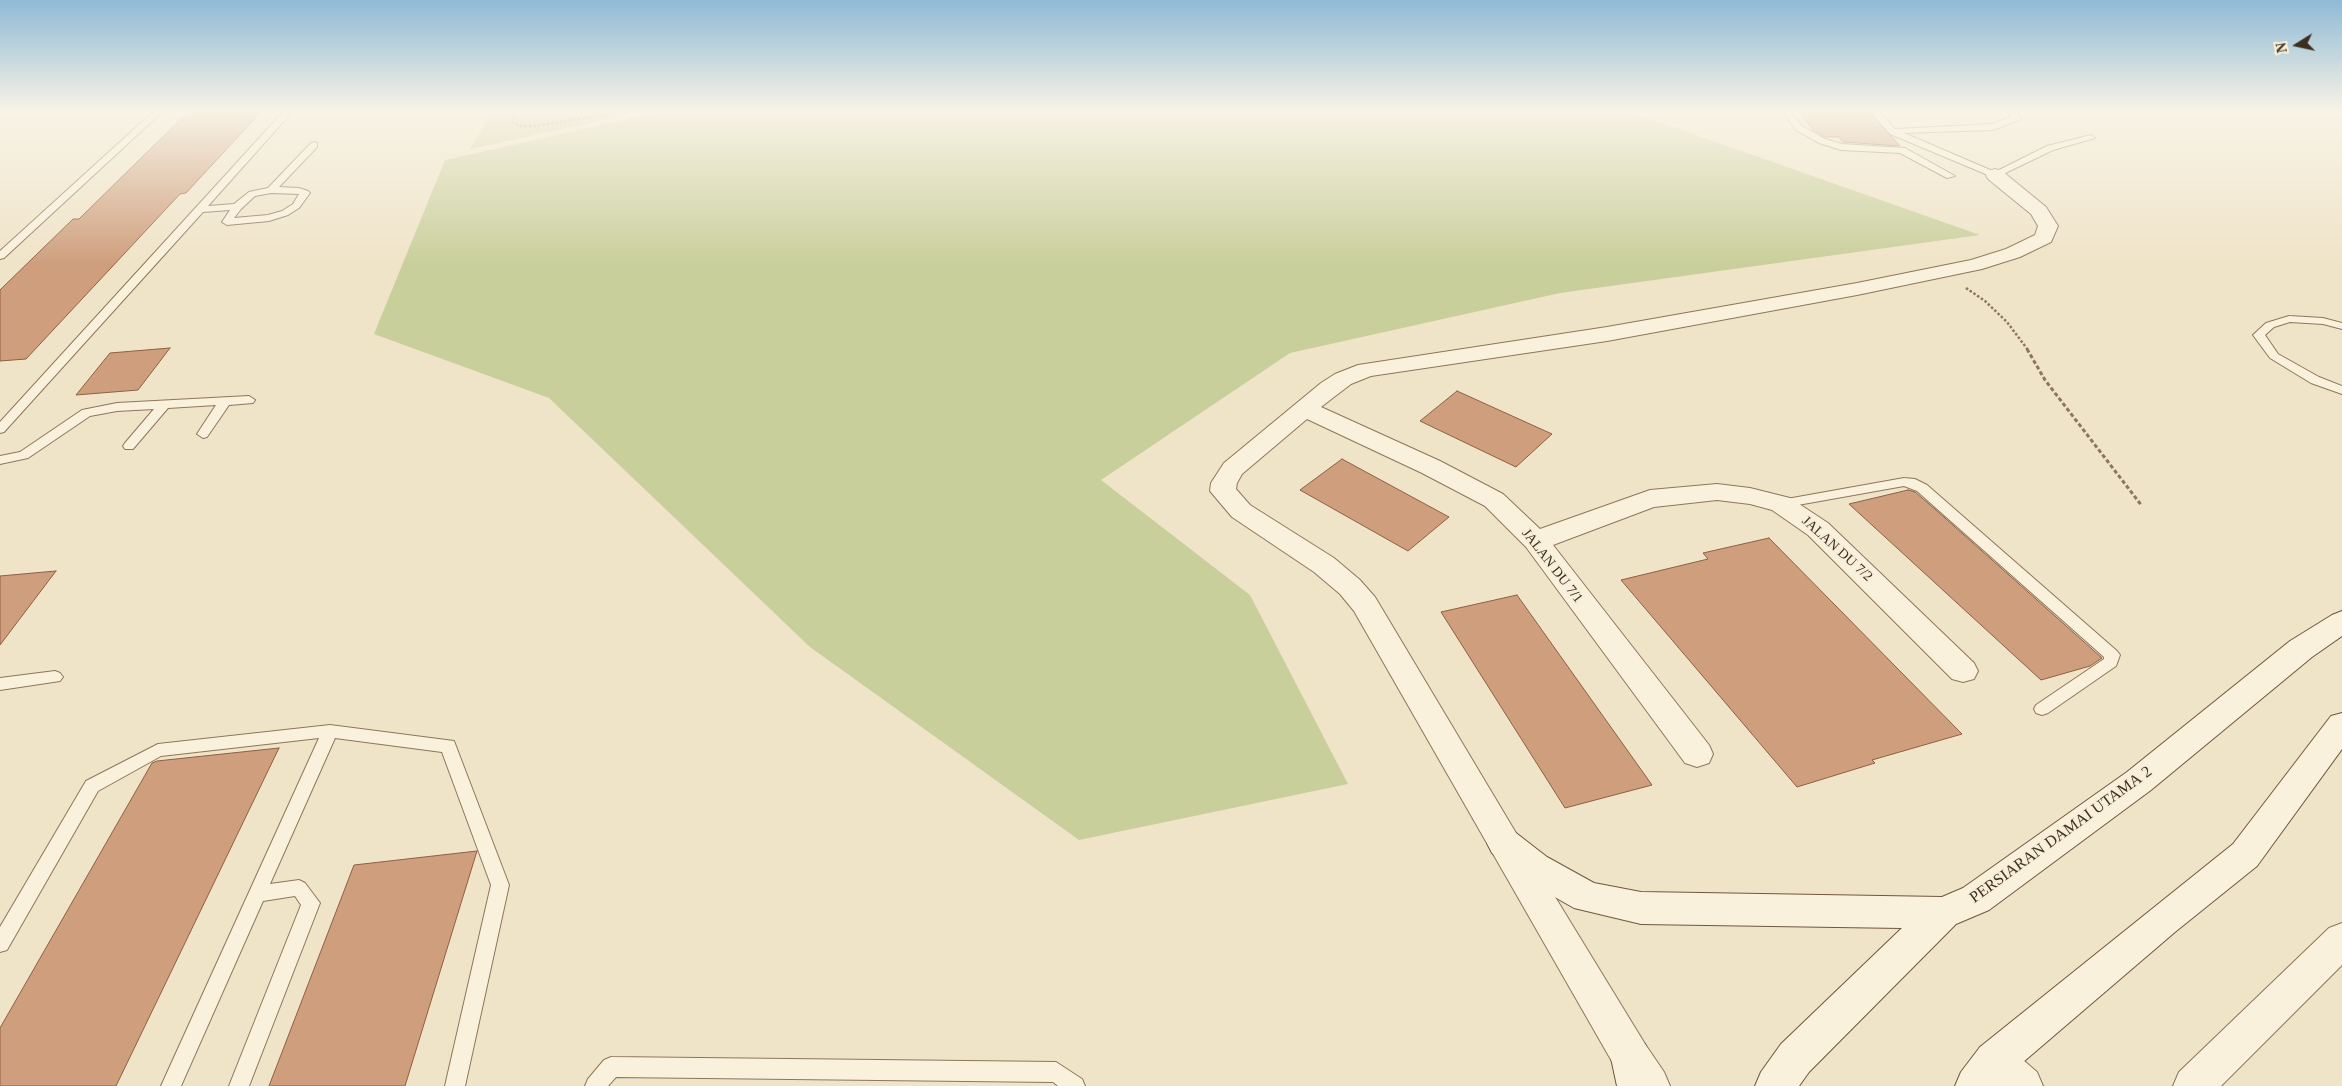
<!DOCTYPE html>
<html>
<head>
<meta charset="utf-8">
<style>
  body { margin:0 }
  #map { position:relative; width:2342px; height:1086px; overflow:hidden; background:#f0e4c8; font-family:"Times New Roman",serif }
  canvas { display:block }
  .north { position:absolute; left:2272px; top:20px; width:50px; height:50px; -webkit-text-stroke:4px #f7eed8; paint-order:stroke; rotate:260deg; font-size:14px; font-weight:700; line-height:20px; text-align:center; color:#3d2e20 }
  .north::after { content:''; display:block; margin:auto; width:18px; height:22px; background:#3d2e20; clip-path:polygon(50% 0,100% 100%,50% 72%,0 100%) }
</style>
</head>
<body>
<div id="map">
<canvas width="2342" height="1086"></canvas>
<div class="north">N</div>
</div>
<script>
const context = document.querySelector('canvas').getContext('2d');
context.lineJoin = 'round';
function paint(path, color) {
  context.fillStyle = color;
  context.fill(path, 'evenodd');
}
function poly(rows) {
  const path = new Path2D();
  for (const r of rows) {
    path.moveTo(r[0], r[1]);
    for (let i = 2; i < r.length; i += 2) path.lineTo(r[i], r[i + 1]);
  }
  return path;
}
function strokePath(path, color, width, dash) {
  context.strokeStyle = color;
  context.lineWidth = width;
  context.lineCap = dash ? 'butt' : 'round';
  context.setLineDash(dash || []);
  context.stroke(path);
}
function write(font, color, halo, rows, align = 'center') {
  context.font = font + ' "Times New Roman",serif';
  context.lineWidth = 4;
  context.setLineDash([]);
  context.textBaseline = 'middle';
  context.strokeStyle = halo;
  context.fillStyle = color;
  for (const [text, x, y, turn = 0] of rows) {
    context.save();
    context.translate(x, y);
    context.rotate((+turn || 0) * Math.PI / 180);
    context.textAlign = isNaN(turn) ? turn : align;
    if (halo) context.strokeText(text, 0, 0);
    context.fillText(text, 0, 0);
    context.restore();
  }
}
const green = poly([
  [492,112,641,112,470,149],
  [659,112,1631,112,1980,235,1560,293,1290,353,1101,480,1250,595,1348,784,1079,840,810,647,549,398,374,334,445,160]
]);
const building = poly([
  [188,112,261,112,186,193,180,194,26,359,0,361,0,290,73,219,79,219,188,112],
  [1799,112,1869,112,1900,146,1843,142,1839,137,1825,137,1813,130,1799,112],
  [170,348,138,390,76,395,110,353,170,348],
  [1457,391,1552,434,1516,467,1420,421,1457,391],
  [1342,459,1449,517,1408,551,1300,490,1342,459],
  [1908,490,1915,492,1936,510,2102,658,2090,666,2041,680,1849,504,1908,490],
  [1769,538,1962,734,1872,760,1875,763,1797,787,1621,580,1708,559,1703,553,1769,538],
  [56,571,0,645,0,576,56,571],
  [1517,595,1652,785,1565,808,1441,612,1517,595],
  [279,748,116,1086,0,1086,0,1028,152,763,157,761,279,748],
  [477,851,405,1086,269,1086,354,865,477,851]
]);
const pathFar1 = poly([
  [514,112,513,122,520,126,534,126,623,112],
  [1966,288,1985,301,2007,322,2028,350]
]);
const path = poly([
  [2027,349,2045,380,2142,506]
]);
const lane = poly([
  [153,112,162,112,4,258,0,259,0,251,153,112],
  [283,112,292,112,208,206,234,204,249,192,268,188,311,143,314,142,317,143,317,147,279,187,299,188,308,191,310,193,299,208,288,215,269,221,227,225,222,222,230,210,203,212,4,432,0,433,0,422,283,112],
  [271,193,299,194,293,204,282,211,268,215,234,218,241,209,255,196,271,193],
  [1783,112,1791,112,1802,126,1825,139,1842,144,1905,148,1955,176,1947,178,1900,153,1841,150,1819,143,1796,130,1783,112],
  [1871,112,1880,112,1895,129,1992,124,2011,117,2007,112,2016,112,2021,118,2020,120,1993,130,1904,133,1995,172,2047,146,2091,135,2095,138,2053,150,1995,178,1890,134,1871,112],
  [2289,316,2323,318,2342,323,2342,329,2323,324,2290,322,2274,327,2265,335,2278,354,2319,377,2342,386,2342,394,2311,383,2270,358,2253,335,2266,323,2289,316],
  [249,396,255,400,253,403,229,405,207,437,203,438,197,434,216,405,168,408,133,449,125,449,123,446,125,443,154,409,117,411,90,416,28,458,0,464,0,456,20,452,82,410,117,403,249,396],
  [1904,478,1915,479,1927,485,2117,651,2120,655,2116,666,2048,713,2042,715,2036,713,2034,709,2036,705,2104,659,2104,657,1917,491,1904,486,1781,508,1774,504,1781,500,1904,478],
  [55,671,60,673,63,677,60,681,0,690,0,678,55,671],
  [330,725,454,741,509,885,465,1086,445,1086,491,885,442,752,335,738,270,884,299,880,305,883,320,903,249,1086,229,1086,301,905,295,896,263,901,181,1086,161,1086,319,738,161,756,98,791,7,950,0,952,0,927,86,781,158,744,330,725],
  [611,1057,1056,1062,1082,1079,1085,1086,1058,1086,1053,1082,616,1077,608,1086,585,1086,588,1079,604,1060,611,1057]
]);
const street = poly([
  [1995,169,2002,171,2046,207,2058,226,2051,242,2020,257,1982,269,1857,295,1607,341,1371,376,1351,384,1321,407,1440,461,1503,494,1540,529,1650,490,1717,484,1750,488,1790,498,1828,523,1974,663,1978,671,1974,679,1963,682,1952,679,1808,535,1772,510,1750,504,1717,500,1654,507,1553,545,1709,745,1713,754,1709,763,1697,767,1685,763,1526,547,1485,506,1422,473,1307,419,1242,474,1237,483,1236,489,1250,505,1334,558,1360,580,1375,597,1516,833,1645,1044,1664,1072,1670,1086,1626,1086,1354,611,1340,594,1314,572,1232,517,1210,491,1211,483,1224,463,1321,383,1335,374,1358,365,1607,327,1857,283,1971,260,2006,249,2035,235,2038,226,2031,214,1988,179,1986,175,1988,171,1995,169],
  [2342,923,2342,965,2221,1086,2173,1086,2179,1072,2329,928,2342,923],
  [1994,1042,2008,1047,2037,1072,2043,1086,1993,1086,1980,1075,1974,1061,1980,1047,1994,1042]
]);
const secondary = poly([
  [2342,611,2342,636,2312,657,2151,790,1989,910,1956,924,1809,1072,1799,1086,1755,1086,1761,1072,1781,1044,1902,928,1641,924,1574,908,1523,879,1492,853,1487,843,1492,833,1504,828,1516,833,1547,857,1594,883,1641,892,1942,897,1963,888,2127,772,2290,641,2332,615,2342,611],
  [2342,713,2342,749,2257,866,2175,932,2008,1075,2000,1086,1955,1086,1961,1072,1980,1047,2233,844,2331,716,2342,713],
  [1631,1039,1645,1044,1651,1058,1657,1086,1617,1086,1611,1058,1617,1044,1631,1039]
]);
const streetNames = [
  ["JALAN DU 7/2",1837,549,42],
  ["JALAN DU 7/1",1552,566,52]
];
const nearStreetnames = [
  ["PERSIARAN DAMAI UTAMA 2",2061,835,-36]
];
paint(green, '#c9cf9b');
paint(building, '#cf9f7d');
strokePath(building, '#8d5f41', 1);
strokePath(lane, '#8d765c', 2);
strokePath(street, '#8d765c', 2);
strokePath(secondary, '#6f573f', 2);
strokePath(pathFar1, '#8d765c', 2.5, [2.5, 2]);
strokePath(path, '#8d765c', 3, [4, 2.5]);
paint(lane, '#faf1dc');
paint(street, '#faf1dc');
paint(secondary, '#faf1dc');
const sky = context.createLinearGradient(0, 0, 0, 264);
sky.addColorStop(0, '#8fbad6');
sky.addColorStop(0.42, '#f8f3e6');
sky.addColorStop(1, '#f8f3e600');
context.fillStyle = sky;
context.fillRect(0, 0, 2342, 264);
write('14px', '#3d2e20', '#f7eed8', streetNames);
write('16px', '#3d2e20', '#f7eed8', nearStreetnames);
</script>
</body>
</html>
